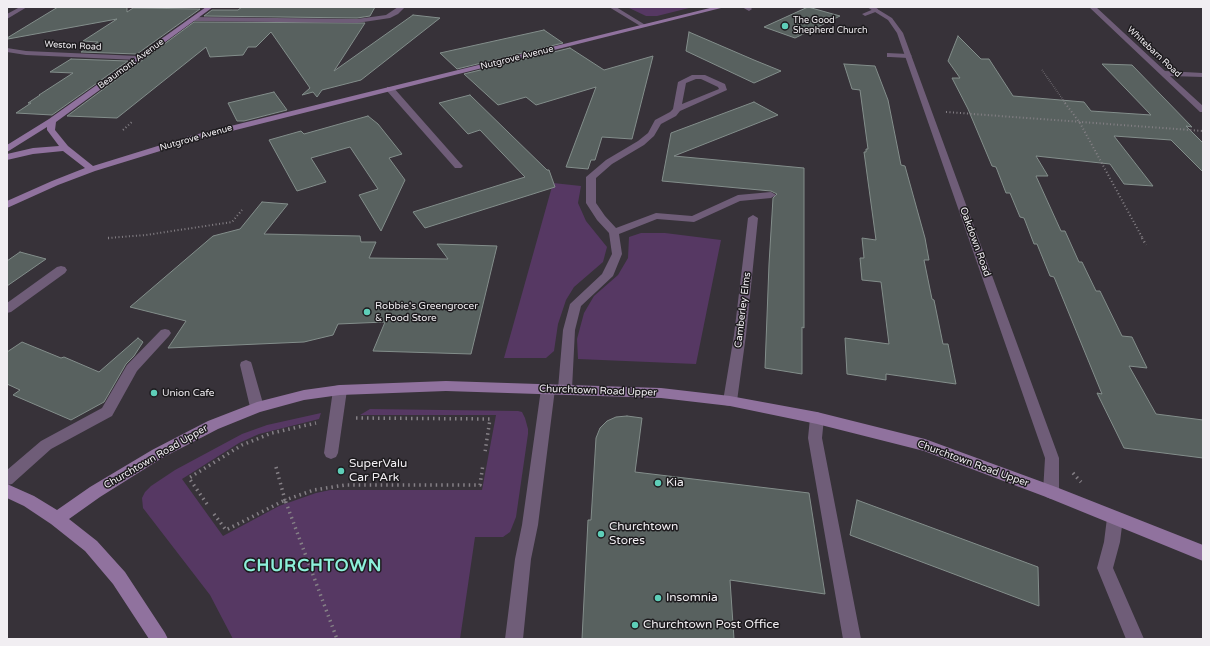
<!DOCTYPE html>
<html>
<head>
<meta charset="utf-8">
<style>
  body { margin:0 }
  #map { position:relative; width:1210px; height:646px; overflow:hidden; background:#373239; font-family:"Varela Round",sans-serif }
  canvas { display:block }
  .frame { position:absolute; inset:0; border:8px solid #f1eef2; pointer-events:none }
</style>
</head>
<body>
<div id="map">
<canvas width="1210" height="646"></canvas>
<div class="frame"></div>
</div>
<script>
const context = document.querySelector('canvas').getContext('2d');
context.lineJoin = 'round';
function paint(path, color) {
  context.fillStyle = color;
  context.fill(path, 'evenodd');
}
function poly(rows) {
  const path = new Path2D();
  for (const r of rows) {
    path.moveTo(r[0], r[1]);
    for (let i = 2; i < r.length; i += 2) path.lineTo(r[i], r[i + 1]);
  }
  return path;
}
function strokePath(path, color, width, dash) {
  context.strokeStyle = color;
  context.lineWidth = width;
  context.lineCap = dash ? 'butt' : 'round';
  context.setLineDash(dash || []);
  context.stroke(path);
}
function write(font, color, halo, rows, align = 'center') {
  context.font = font + ' "Varela Round",sans-serif';
  context.lineWidth = 3;
  context.setLineDash([]);
  context.textBaseline = 'middle';
  context.strokeStyle = halo;
  context.fillStyle = color;
  for (const [text, x, y, turn = 0] of rows) {
    context.save();
    context.translate(x, y);
    context.rotate((+turn || 0) * Math.PI / 180);
    context.textAlign = isNaN(turn) ? turn : align;
    if (halo) context.strokeText(text, 0, 0);
    context.fillText(text, 0, 0);
    context.restore();
  }
}
const green = poly([
  [627,7,693,7,657,16,646,16],
  [553,183,581,186,578,203,586,221,607,247,603,262,574,287,566,300,558,324,554,351,546,358,504,358],
  [641,233,665,233,721,240,696,364,578,359,577,339,584,313,594,296,618,275,628,258,629,237],
  [370,409,518,411,522,412,525,418,528,429,528,434,516,517,510,532,503,537,475,537,460,639,233,639,210,595,143,508,142,498,145,492,151,486,175,470,242,434,267,425,321,413,319,419,259,434,239,443,182,479,223,536,279,506,316,493,330,490,482,490,496,415,360,415]
]);
const building = poly([
  [58,7,127,7,127,12,133,8,200,9,137,54,81,52,98,42,83,41,117,19,8,39,7,38,58,7],
  [242,7,375,7,370,16,357,18,204,16,212,10,238,10,242,7],
  [808,7,840,16,795,38,764,27,808,7],
  [413,15,440,18,361,80,322,90,317,97,313,92,302,95,310,88,271,32,256,47,248,47,243,55,210,57,206,47,117,118,67,116,194,22,365,23,334,71,413,15],
  [544,30,563,43,457,69,440,53,544,30],
  [689,32,754,60,781,71,754,83,686,51,689,32],
  [958,36,981,59,989,59,1013,96,1084,102,1091,111,1151,115,1102,64,1132,65,1192,127,1186,126,1203,143,1203,172,1171,140,1114,136,1153,186,1124,184,1110,164,1036,156,1048,176,1036,176,1061,231,1065,231,1079,262,1082,262,1096,291,1100,291,1122,336,1132,337,1147,368,1129,366,1156,414,1203,420,1203,458,1124,448,1097,393,1102,394,1054,277,1050,276,1037,244,1034,244,1024,218,1020,217,1010,193,1006,193,996,167,992,166,968,109,952,78,960,78,948,61,958,36],
  [570,48,604,70,653,56,632,139,602,137,595,160,591,160,588,169,566,167,596,87,536,105,526,97,498,105,464,74,570,48],
  [71,59,128,61,52,115,16,113,31,103,28,103,40,95,39,95,73,73,50,72,71,59],
  [844,64,875,66,888,100,901,165,905,166,925,238,929,260,924,260,932,299,934,300,943,344,948,344,956,384,886,374,886,380,847,374,845,338,889,344,881,282,862,280,860,258,864,258,862,238,876,240,864,152,866,152,866,149,868,149,860,90,852,89,844,64],
  [274,92,287,110,244,121,237,121,228,103,274,92],
  [470,95,547,170,549,170,555,187,425,228,413,212,525,177,480,130,468,134,439,103,470,95],
  [754,102,778,115,674,156,804,168,804,328,802,327,802,374,765,368,769,264,773,198,777,194,771,191,662,181,671,133,754,102],
  [368,116,378,124,402,154,389,158,405,180,381,231,359,195,378,189,350,147,311,158,326,182,297,191,269,140,301,131,304,134,368,116],
  [262,202,288,204,264,234,360,236,361,242,376,242,369,258,448,259,437,244,497,246,471,354,373,351,385,322,338,324,333,335,304,342,168,348,186,321,130,307,213,236,240,229,262,202],
  [20,252,46,259,7,286,7,261,20,252],
  [138,338,143,342,134,356,126,364,104,402,71,420,13,395,20,390,7,384,7,352,22,342,61,358,64,357,99,372,138,338],
  [627,416,642,418,635,472,809,493,825,594,730,580,734,639,582,639,588,520,591,520,596,438,600,428,607,421,616,417,627,416],
  [857,500,1038,567,1039,606,850,535,857,500]
]);
const pathFar3 = poly([
  [1042,70,1066,104]
]);
const pathFar2 = poly([
  [1065,103,1080,123,1143,239],
  [946,112,1203,131],
  [123,130,133,121],
  [108,238,146,235,232,222,242,210]
]);
const pathFar1 = poly([
  [108,238,110,238],
  [1142,238,1146,245]
]);
const path = poly([
  [356,418,490,419,485,452],
  [276,467,285,500,314,490,345,485,480,485,483,464],
  [1073,473,1081,482],
  [207,504,189,478,242,445,272,433,316,423],
  [214,514,226,530,285,500,337,639]
]);
const lane = poly([
  [742,7,750,7,752,9,749,11,742,7],
  [876,8,878,9,878,11,865,16,862,14,876,8],
  [887,53,908,54,912,56,908,58,890,57,887,57,887,53],
  [165,329,169,330,171,333,169,336,137,371,112,416,51,449,12,484,7,485,7,470,41,441,102,408,127,365,161,330,165,329],
  [246,360,251,362,252,365,264,407,262,411,257,412,252,411,250,407,240,365,241,362,246,360],
  [548,384,553,385,555,389,538,525,531,559,523,639,505,639,515,559,522,525,541,389,543,385,548,384],
  [340,385,345,386,347,390,338,453,336,457,331,459,326,457,324,453,333,390,335,386,340,385],
  [817,412,822,414,824,418,822,438,861,639,843,639,808,438,810,418,812,414,817,412]
]);
const street = poly([
  [20,7,27,7,7,19,7,14,20,7],
  [398,7,405,7,398,14,390,18,357,23,194,21,191,19,194,17,357,19,386,15,398,7],
  [609,7,616,7,647,26,642,27,609,7],
  [867,7,874,7,892,18,903,33,1059,458,1059,492,1056,497,1051,499,1046,497,1043,492,1045,458,897,33,888,20,867,7],
  [1089,7,1096,7,1165,71,1203,73,1203,77,1170,76,1203,106,1203,112,1200,112,1089,7],
  [7,48,26,51,138,56,142,58,138,60,26,55,7,52,7,48],
  [692,75,705,75,725,84,727,90,680,111,676,116,661,124,654,136,644,145,612,164,596,178,596,203,605,216,616,228,656,213,692,216,738,195,771,192,776,195,771,198,740,201,694,222,657,219,619,234,622,254,613,276,581,306,575,330,572,389,570,393,565,394,560,393,558,389,563,330,570,304,602,274,612,254,609,233,597,220,586,203,586,177,606,160,638,141,648,133,655,120,670,112,673,109,678,82,692,75],
  [696,79,701,79,718,87,719,89,682,104,686,83,696,79],
  [387,87,393,87,461,164,463,166,461,168,455,168,387,91,387,87],
  [753,215,758,218,746,335,737,401,735,405,730,406,725,405,723,401,734,335,748,218,753,215],
  [61,266,65,267,67,270,65,273,11,312,7,313,7,303,57,267,61,266],
  [1115,511,1120,513,1123,518,1120,542,1113,568,1144,639,1126,639,1097,568,1104,542,1107,518,1110,513,1115,511]
]);
const secondary = poly([
  [206,7,213,7,56,122,55,130,68,146,93,166,190,136,714,7,725,7,196,140,95,171,58,185,7,208,7,201,52,181,85,168,63,151,33,154,7,160,7,154,33,148,59,146,47,130,47,127,7,152,7,145,49,119,206,7],
  [446,381,661,388,730,396,817,412,925,439,1056,487,1203,545,1203,561,1046,497,924,451,817,424,730,406,661,398,446,391,340,395,304,400,260,412,218,429,162,458,100,497,69,519,97,541,125,572,165,633,168,639,149,639,113,584,85,551,51,524,24,506,7,498,7,484,34,496,57,510,90,487,152,450,208,421,257,402,304,390,340,385,446,381]
]);
const markers = [
  [785,26,4,"#5eceb8"],
  [367,312,4,"#5eceb8"],
  [154,393,4,"#5eceb8"],
  [341,471,4,"#5eceb8"],
  [658,483,4,"#5eceb8"],
  [601,534,4,"#5eceb8"],
  [658,598,4,"#5eceb8"],
  [635,625,4,"#5eceb8"]
];
const farPoinames = [
  ["The Good",793,21],
  ["Shepherd Church",793,31]
];
const farStreetnames = [
  ["Weston Road",73,46,3],
  ["Whitebarn Road",1154,52,43],
  ["Nutgrove Avenue",517,58,-14],
  ["Beaumont Avenue",131,64,-36],
  ["Nutgrove Avenue",196,138,-16]
];
const streetNames = [
  ["Oakdown Road",975,242,70],
  ["Camberley Elms",743,310,-83],
  ["Churchtown Road Upper",598,391,2],
  ["Churchtown Road Upper",156,457,-30],
  ["Churchtown Road Upper",973,464,20]
];
const poiNames = [
  ["Robbie's Greengrocer",375,306],
  ["& Food Store",375,318],
  ["Union Cafe",162,393]
];
const nearPoinames = [
  ["SuperValu",349,464],
  ["Car PArk",349,478],
  ["Kia",666,483],
  ["Churchtown",609,527],
  ["Stores",609,541],
  ["Insomnia",666,598],
  ["Churchtown Post Office",643,625]
];
const nearDistrictnames = [
  ["CHURCHTOWN",313,567]
];
paint(green, '#563863');
paint(building, '#58615f');
strokePath(building, '#838e8b', 1);
strokePath(pathFar3, '#858086', 1.5, [0.5, 1.5]);
strokePath(pathFar2, '#858086', 2, [1, 2.5]);
strokePath(pathFar1, '#858086', 2.5, [1, 3]);
strokePath(path, '#858086', 3.5, [1.5, 4]);
paint(lane, '#6f5d78');
paint(street, '#6f5d78');
paint(secondary, '#90729e');
for (const [x, y, r, color] of markers) {
  const dot = new Path2D();
  dot.arc(x, y, r, 0, 2 * Math.PI);
  context.fillStyle = color;
  context.fill(dot);
  strokePath(dot, '#1d1b1e', 1.5);
}
write('9px', '#f1eef2', '#1d1b1e', farPoinames, 'left');
write('9px', '#f1eef2', '#1d1b1e', farStreetnames);
write('10px', '#f1eef2', '#1d1b1e', streetNames);
write('10px', '#f1eef2', '#1d1b1e', poiNames, 'left');
write('12px', '#f1eef2', '#1d1b1e', nearPoinames, 'left');
context.letterSpacing = '1px';
write('bold 17px', '#8df1db', '#1d1b1e', nearDistrictnames);
context.letterSpacing = '0px';
</script>
</body>
</html>
